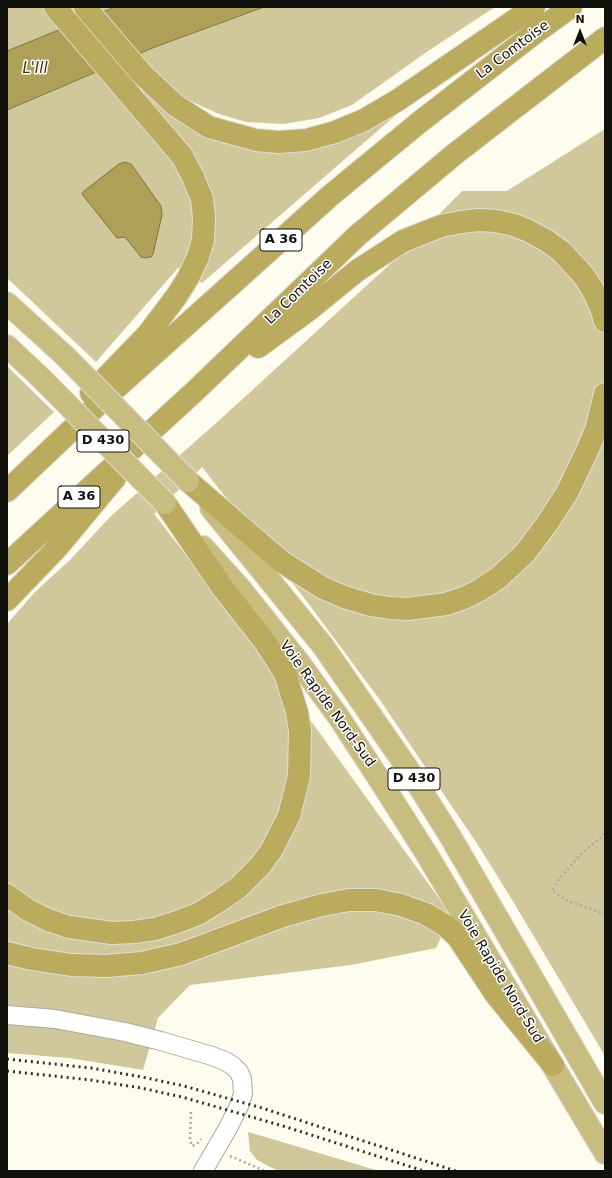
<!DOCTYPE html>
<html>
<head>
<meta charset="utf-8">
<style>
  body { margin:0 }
  #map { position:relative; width:612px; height:1178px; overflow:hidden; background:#fefcef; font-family:"DejaVu Sans",sans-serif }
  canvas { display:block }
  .frame { position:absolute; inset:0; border:8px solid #12120d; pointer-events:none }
  .north { position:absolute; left:560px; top:12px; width:40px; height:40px; -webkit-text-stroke:3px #fff; paint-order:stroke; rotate:0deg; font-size:11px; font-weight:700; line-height:16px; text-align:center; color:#12120d }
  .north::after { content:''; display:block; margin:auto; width:14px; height:18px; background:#12120d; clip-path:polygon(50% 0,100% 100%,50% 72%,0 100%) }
</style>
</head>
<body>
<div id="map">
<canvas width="612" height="1178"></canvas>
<div class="frame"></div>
<div class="north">N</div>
</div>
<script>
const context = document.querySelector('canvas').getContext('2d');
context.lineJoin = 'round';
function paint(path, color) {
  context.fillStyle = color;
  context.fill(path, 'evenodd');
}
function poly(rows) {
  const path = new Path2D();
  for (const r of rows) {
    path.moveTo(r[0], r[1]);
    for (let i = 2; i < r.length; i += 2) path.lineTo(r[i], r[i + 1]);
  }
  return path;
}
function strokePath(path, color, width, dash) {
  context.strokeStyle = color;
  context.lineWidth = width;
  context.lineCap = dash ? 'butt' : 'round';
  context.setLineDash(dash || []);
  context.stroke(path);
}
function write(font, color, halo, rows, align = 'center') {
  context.font = font + ' "DejaVu Sans",sans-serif';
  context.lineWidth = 3;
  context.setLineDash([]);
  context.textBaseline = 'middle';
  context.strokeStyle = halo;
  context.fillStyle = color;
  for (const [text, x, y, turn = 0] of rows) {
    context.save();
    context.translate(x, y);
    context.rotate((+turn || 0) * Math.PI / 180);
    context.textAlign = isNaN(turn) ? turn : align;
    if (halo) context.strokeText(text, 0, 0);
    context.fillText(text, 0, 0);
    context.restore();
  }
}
const green = poly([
  [7,7,115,7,7,51],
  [264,7,495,7,428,51,352,105,319,118,284,124,246,122,219,114,188,100,168,110,245,147,404,108,202,283,178,268,96,362,7,278,7,110,155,47],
  [605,129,605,1056,511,898,478,845,380,700,308,603,202,467,154,514,254,642,451,915,436,948,351,965,190,985,158,1018,143,1070,69,1058,7,1053,7,624,36,591,70,560,110,517,224,416,388,266,462,191,507,191],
  [7,366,54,412,7,456],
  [248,1132,289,1144,379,1171,278,1171,257,1160,250,1151]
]);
const water = poly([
  [115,7,264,7,155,47,7,110,7,51,115,7],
  [125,162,131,164,161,206,162,215,153,254,151,257,145,258,141,257,125,237,117,238,82,194,84,191,119,164,125,162]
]);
const path = poly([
  [605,834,581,854,559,879,552,891,568,901,605,914],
  [191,1112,190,1140,192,1146,197,1144,201,1139],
  [230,1156,265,1171]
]);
const minor = poly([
  [7,1015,55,1019,125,1032,161,1041,212,1056,225,1061,233,1066,239,1072,242,1079,243,1094,239,1106,228,1128,203,1171]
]);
const trunk = poly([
  [7,303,66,357],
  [7,346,42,379],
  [211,508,323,646,408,769,450,836,605,1103],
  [203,547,240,588,298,661,340,719,381,782,426,853,605,1153]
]);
const motorway = poly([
  [55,7,182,156,193,177,202,199,204,217,203,240,198,257,188,278,176,297,148,334,91,393],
  [85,7,142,74,175,105,209,127,256,140,279,142,306,140,335,132,364,120,398,100,534,7],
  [258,347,310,309,358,270,403,241,441,226,461,222,479,220,496,221,514,225,529,231,547,241,562,252,584,276,593,290,601,308,605,321],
  [188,481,282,562,323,588,344,597,371,605,390,608,408,609,446,604,464,598,480,590,498,578,525,553,546,525,567,493,587,451,596,430,605,394],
  [7,491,105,398,331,195,421,121,536,32,571,7],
  [7,564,194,392,358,235,456,153,605,38],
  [7,600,56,549,115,478],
  [7,895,28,910,48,920,69,927,112,933,134,932,155,929,177,922,198,914,219,901,239,887,259,867,271,851,289,816,299,776,300,731,297,712,285,673,265,642,222,587,165,503],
  [7,953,32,959,71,965,106,966,142,963,181,954,283,916,322,905,349,900,376,900,401,905,426,914,446,926,457,936,496,995,553,1065]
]);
const rail = poly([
  [7,1059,91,1068,142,1077,184,1086,262,1108,456,1171],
  [7,1071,91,1080,141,1088,182,1097,283,1126,424,1171]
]);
const trunkBridge = poly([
  [66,357,188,481],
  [42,379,165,503]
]);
const shields = [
  [281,240,42],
  [103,441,52],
  [79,497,42],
  [414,779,52]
];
const shieldNames = [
  ["A 36",281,240],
  ["D 430",103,441],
  ["A 36",79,497],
  ["D 430",414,779]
];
const streetNames = [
  ["La Comtoise",513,50,-37],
  ["La Comtoise",299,292,-44],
  ["Voie Rapide Nord-Sud",327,704,54],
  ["Voie Rapide Nord-Sud",500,977,59]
];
const waterNames = [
  ["L'Ill",35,69]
];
paint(green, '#d0c89b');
paint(water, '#aea056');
strokePath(water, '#7f7540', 1);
strokePath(minor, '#aba99d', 20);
strokePath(trunk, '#dededd', 24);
strokePath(motorway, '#dededd', 24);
strokePath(path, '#abaaa0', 2.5, [2, 3]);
strokePath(minor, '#fff', 18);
strokePath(trunk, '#c8bc7e', 22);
strokePath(motorway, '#bbac5d', 22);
strokePath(rail, '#302f29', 3, [2, 4]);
strokePath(trunkBridge, '#dededd', 24, []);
strokePath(trunkBridge, '#c8bc7e', 22);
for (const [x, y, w] of shields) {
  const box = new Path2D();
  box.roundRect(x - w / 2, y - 11, w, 22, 3);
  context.fillStyle = '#fff';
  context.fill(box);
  strokePath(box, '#12120d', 1);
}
write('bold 13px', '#12120d', null, shieldNames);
write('14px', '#12120d', '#fff', streetNames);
write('italic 15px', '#3c3615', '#fff', waterNames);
</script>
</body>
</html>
